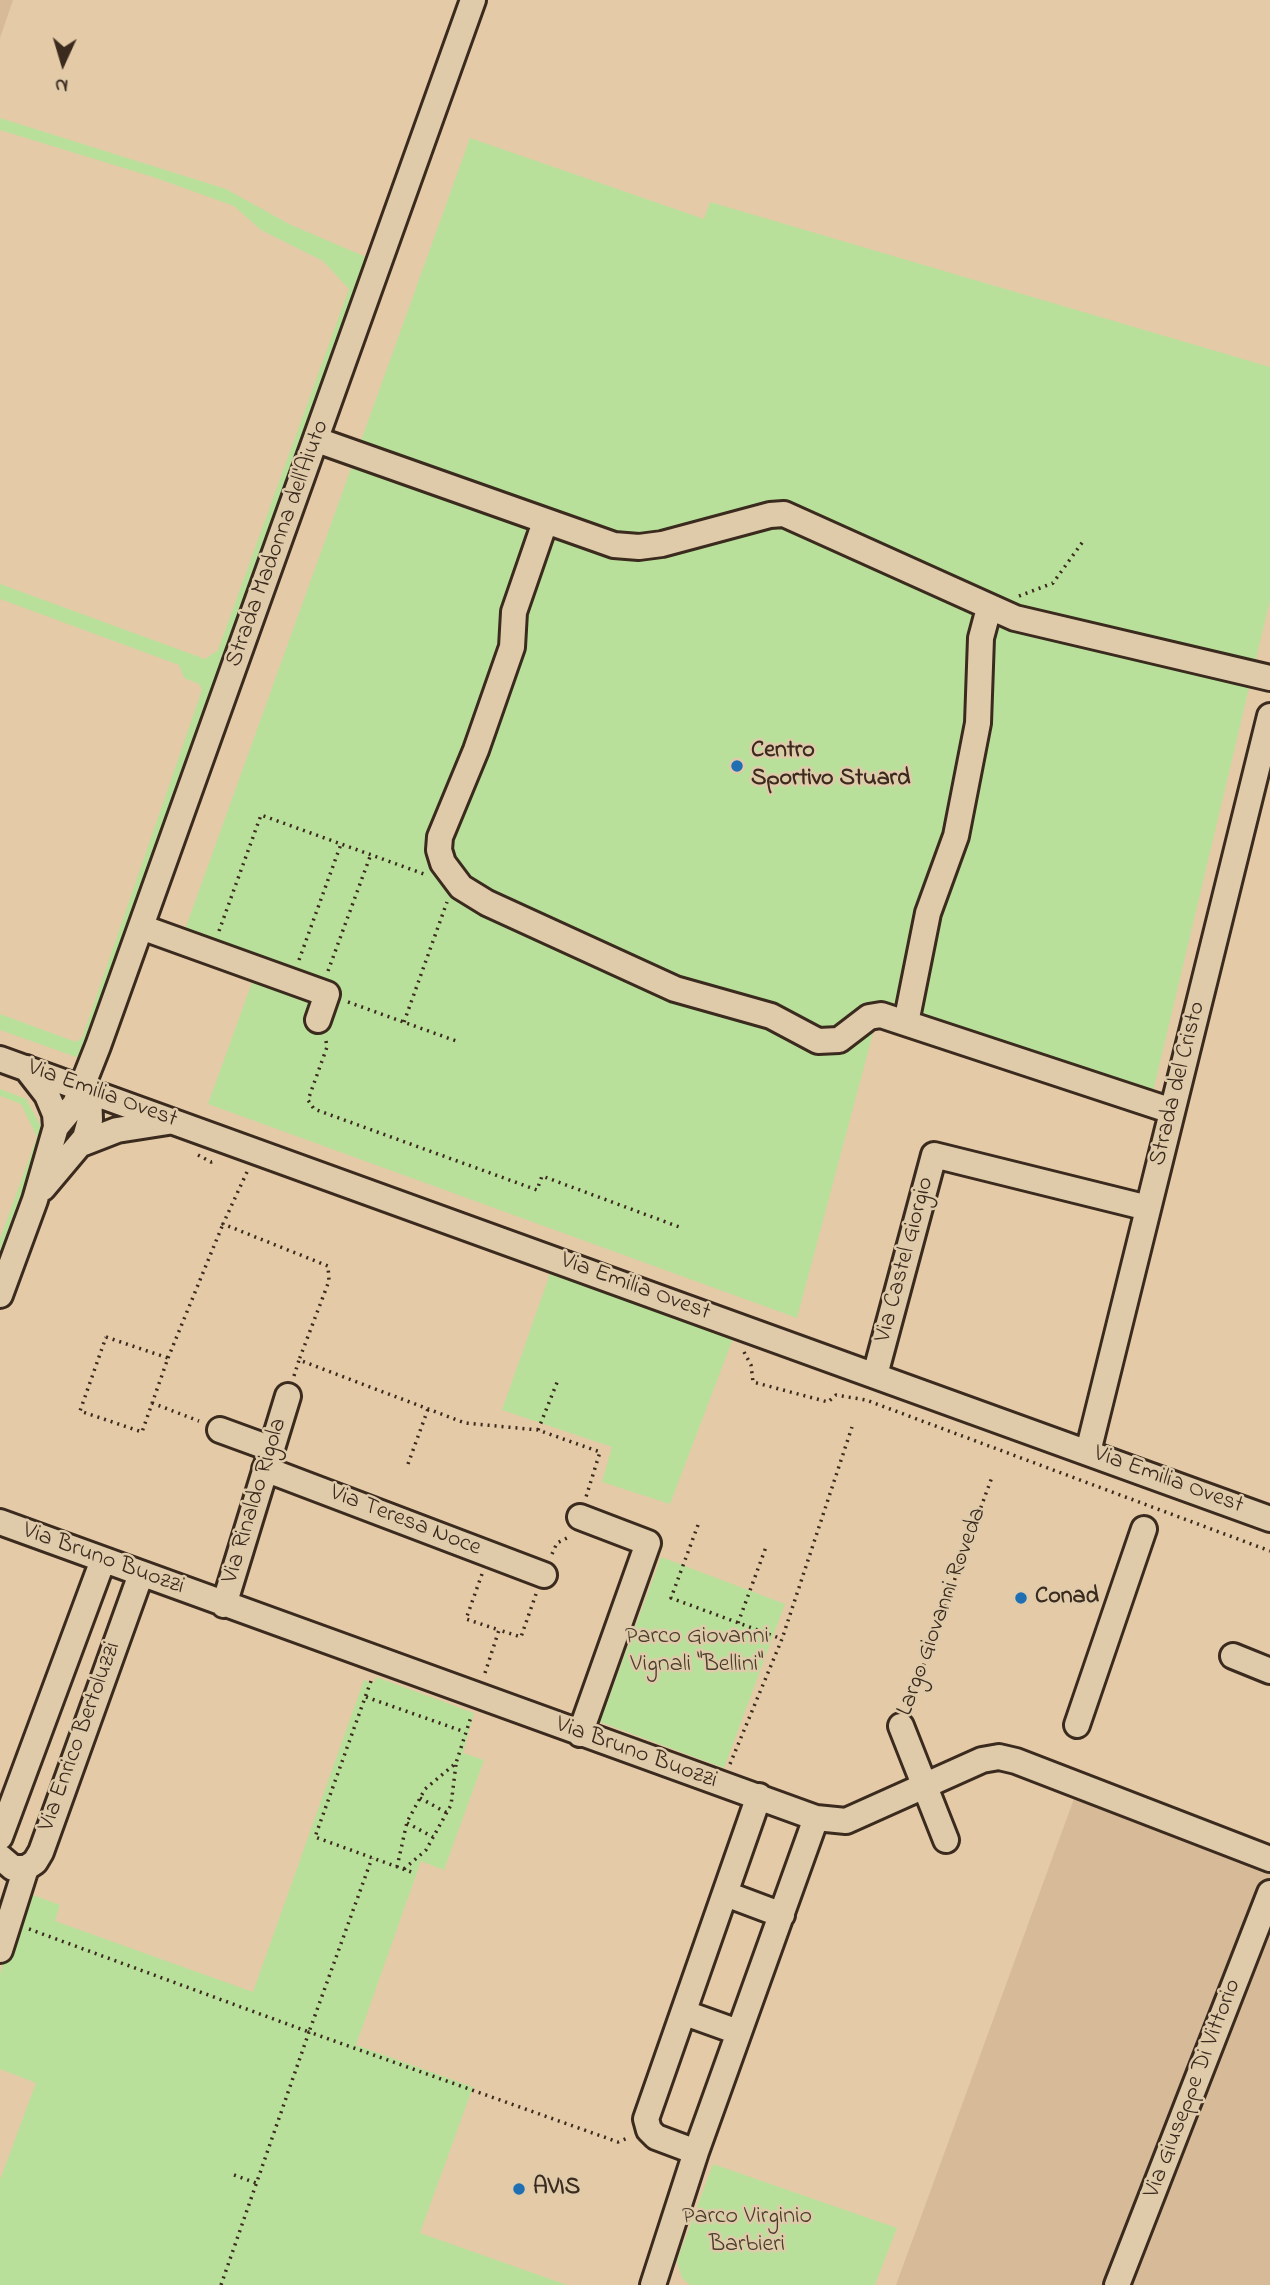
<!DOCTYPE html>
<html>
<head>
<meta charset="utf-8">
<style>
  body { margin:0 }
  #map { position:relative; width:1270px; height:2285px; overflow:hidden; background:#e4caa7; font-family:"Indie Flower",sans-serif }
  canvas { display:block }
  .north { position:absolute; left:28px; top:28px; width:70px; height:70px; -webkit-text-stroke:5px #dfcbaa; paint-order:stroke; rotate:184deg; font-size:19px; font-weight:700; line-height:28px; text-align:center; color:#3b2a1e }
  .north::after { content:''; display:block; margin:auto; width:24px; height:32px; background:#3b2a1e; clip-path:polygon(50% 0,100% 100%,50% 72%,0 100%) }
</style>
</head>
<body>
<div id="map">
<canvas width="1270" height="2285"></canvas>
<div class="north">N</div>
</div>
<script>
const context = document.querySelector('canvas').getContext('2d');
context.lineJoin = 'round';
function paint(path, color) {
  context.fillStyle = color;
  context.fill(path, 'evenodd');
}
function poly(rows) {
  const path = new Path2D();
  for (const r of rows) {
    path.moveTo(r[0], r[1]);
    for (let i = 2; i < r.length; i += 2) path.lineTo(r[i], r[i + 1]);
  }
  return path;
}
function strokePath(path, color, width, dash) {
  context.strokeStyle = color;
  context.lineWidth = width;
  context.lineCap = dash ? 'butt' : 'round';
  context.setLineDash(dash || []);
  context.stroke(path);
}
function write(font, color, halo, rows, align = 'center') {
  context.font = font + ' "Indie Flower",sans-serif';
  context.lineWidth = 5;
  context.setLineDash([]);
  context.textBaseline = 'middle';
  context.strokeStyle = halo;
  context.fillStyle = color;
  for (const [text, x, y, turn = 0] of rows) {
    context.save();
    context.translate(x, y);
    context.rotate((+turn || 0) * Math.PI / 180);
    context.textAlign = isNaN(turn) ? turn : align;
    if (halo) context.strokeText(text, 0, 0);
    context.fillText(text, 0, 0);
    context.restore();
  }
}
const built = poly([
  [0,0,13,0,0,38],
  [1075,1796,1270,1871,1270,2285,896,2285]
]);
const green = poly([
  [0,118,226,189,289,224,373,260,82,1059,0,1030,0,1014,76,1042,82,1038,202,690,199,684,184,678,179,665,0,599,0,584,205,659,218,650,349,289,323,261,261,230,234,206,153,177,0,130],
  [470,138,704,219,710,202,1270,367,1270,600,1147,1117,876,1022,797,1318,208,1104,254,977,178,949],
  [0,1089,26,1099,44,1132,0,1252,0,1239,37,1137,21,1104,0,1096],
  [551,1271,734,1336,670,1504,602,1482,612,1447,502,1410],
  [661,1557,785,1604,724,1768,600,1722],
  [376,1677,474,1713,463,1753,484,1760,444,1870,421,1861,356,2045,473,2087,420,2233,567,2285,0,2285,0,2180,36,2083,0,2069,0,1974,25,1892,60,1905,55,1921,253,1992,364,1680,374,1683],
  [713,2164,897,2228,875,2285,690,2285,682,2278,677,2261]
]);
const path = poly([
  [1019,596,1053,583,1084,540],
  [219,931,261,815,424,874],
  [299,960,341,844],
  [328,971,371,854],
  [348,1002,459,1042],
  [404,1022,447,902],
  [326,1041,327,1047,308,1100,314,1109,537,1190,542,1176,682,1228],
  [198,1155,211,1162,216,1161],
  [247,1172,223,1224,328,1266,329,1281,299,1360],
  [106,1337,168,1358,142,1432,80,1411,106,1337],
  [744,1352,751,1365,753,1382,828,1402,836,1395,866,1400,1270,1551],
  [168,1358,223,1224],
  [294,1376,299,1360,465,1423,538,1430,600,1452,586,1497],
  [152,1403,199,1421],
  [538,1430,558,1380],
  [408,1464,428,1409],
  [698,1525,671,1598,782,1639],
  [552,1554,557,1543,571,1536],
  [482,1574,466,1619,499,1630],
  [738,1623,766,1547],
  [485,1673,499,1630,521,1637,536,1594],
  [371,1681,315,1837,414,1873],
  [366,1697,465,1732],
  [909,1705,992,1477],
  [730,1764,782,1639,852,1427],
  [420,1798,447,1813],
  [407,1823,433,1837],
  [397,1867,407,1822,425,1789,456,1763,471,1717],
  [404,1869,426,1850,451,1805,456,1764],
  [29,1929,309,2032,372,1858],
  [234,2175,256,2183],
  [221,2285,309,2032,618,2142,630,2137]
]);
const minor = poly([
  [317,440,614,545,639,547,662,544,770,515,784,514,1015,618,1270,678],
  [545,522,514,612,512,647,476,750,440,837,439,850,443,863,461,887,487,903,675,989,771,1016,818,1041,839,1040,869,1017,881,1015,1172,1111],
  [141,927,327,994,318,1020],
  [906,1023,928,913,956,836,978,723,981,638,989,608],
  [0,1059,1270,1519],
  [26,1068,47,1095,55,1114,56,1127],
  [81,1144,117,1130,168,1122],
  [43,1188,85,1138,90,1120,89,1091],
  [0,1295,35,1200,56,1127,75,1104,98,1046,473,0],
  [875,1375,934,1155,1148,1208],
  [220,1430,272,1449],
  [1088,1452,1270,716],
  [265,1469,544,1575],
  [580,1517,648,1543,580,1734],
  [0,1522,816,1818,846,1821,982,1760,999,1757,1016,1761,1270,1859],
  [224,1605,288,1396],
  [1233,1656,1270,1671],
  [1077,1725,1144,1529],
  [901,1726,946,1840],
  [0,1837,103,1560],
  [0,1857,13,1868,26,1868,35,1862,41,1852,141,1574],
  [726,1894,782,1915],
  [0,1950,26,1868],
  [685,2013,738,2032],
  [696,2152,656,2137,649,2130,646,2119,759,1796],
  [653,2285,696,2152,816,1818],
  [1117,2285,1270,1893]
]);
const markers = [
  [737,766,7,"#1f6fb2"],
  [1021,1598,7,"#1f6fb2"],
  [519,2189,7,"#1f6fb2"]
];
const streetNames = [
  ["Strada Madonna dell'Aiuto",279,544,-70],
  ["Strada del Cristo",1179,1084,-76],
  ["Via Emilia Ovest",102,1095,20],
  ["Via Castel Giorgio",906,1260,-75],
  ["Via Emilia Ovest",635,1288,20],
  ["Via Emilia Ovest",1168,1481,20],
  ["Via Rinaldo Rigola",256,1501,-73],
  ["Via Teresa Noce",405,1522,21],
  ["Via Bruno Buozzi",103,1560,20],
  ["Largo Giovanni Roveda",943,1612,-70],
  ["Via Enrico Bertoluzzi",81,1737,-70],
  ["Via Bruno Buozzi",636,1754,20],
  ["Via Giuseppe Di Vittorio",1194,2089,-69]
];
const poiNames = [
  ["Centro",751,752],
  ["Sportivo Stuard",751,780],
  ["Conad",1035,1598],
  ["AVIS",533,2189]
];
const parkNames = [
  ["Parco Giovanni",697,1638],
  ["Vignali \"Bellini\"",697,1666],
  ["Parco Virginio",747,2218],
  ["Barbieri",747,2246]
];
paint(built, '#d7bb98');
paint(green, '#b9e09b');
strokePath(minor, '#3b2a1e', 30);
strokePath(path, '#3b2a1e', 3.5, [2, 5]);
strokePath(minor, '#dfcbaa', 24);
for (const [x, y, r, color] of markers) {
  const dot = new Path2D();
  dot.arc(x, y, r, 0, 2 * Math.PI);
  context.fillStyle = color;
  context.fill(dot);
  strokePath(dot, '#dfcbaa', 2.5);
}
write('24px', '#3b2a1e', '#dfcbaa', streetNames);
write('bold 24px', '#3b2a1e', '#dfcbaa', poiNames, 'left');
write('24px', '#483c2a', '#dfcbaa', parkNames);
</script>
</body>
</html>
